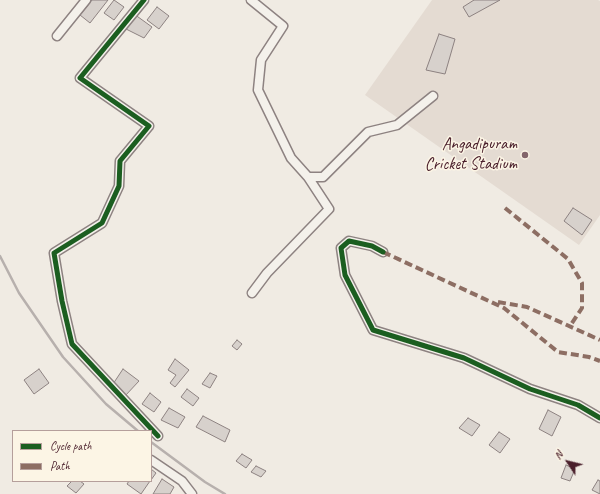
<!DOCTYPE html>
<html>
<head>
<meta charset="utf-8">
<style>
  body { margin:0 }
  #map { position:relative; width:600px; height:494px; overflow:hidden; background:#f0ebe3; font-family:Caveat,sans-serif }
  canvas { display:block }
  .legend { position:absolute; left:12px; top:430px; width:140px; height:52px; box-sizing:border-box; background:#fcf5e5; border:1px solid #b59f9b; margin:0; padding:5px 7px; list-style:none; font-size:12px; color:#4a1f2b }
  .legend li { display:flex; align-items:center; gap:8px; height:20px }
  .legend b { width:20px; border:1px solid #b59f9b }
  .north { position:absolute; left:548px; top:442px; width:40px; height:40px; -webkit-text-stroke:3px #fcf5e5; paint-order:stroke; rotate:305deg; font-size:11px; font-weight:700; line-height:16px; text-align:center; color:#4a1f2b }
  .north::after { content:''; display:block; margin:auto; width:14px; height:18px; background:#4a1f2b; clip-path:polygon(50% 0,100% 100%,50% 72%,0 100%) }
</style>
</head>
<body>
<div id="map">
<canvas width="600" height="494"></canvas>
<ul class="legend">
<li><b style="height:5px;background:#1b5e20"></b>Cycle path</li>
<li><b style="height:5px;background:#8d6e63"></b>Path</li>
</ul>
<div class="north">N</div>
</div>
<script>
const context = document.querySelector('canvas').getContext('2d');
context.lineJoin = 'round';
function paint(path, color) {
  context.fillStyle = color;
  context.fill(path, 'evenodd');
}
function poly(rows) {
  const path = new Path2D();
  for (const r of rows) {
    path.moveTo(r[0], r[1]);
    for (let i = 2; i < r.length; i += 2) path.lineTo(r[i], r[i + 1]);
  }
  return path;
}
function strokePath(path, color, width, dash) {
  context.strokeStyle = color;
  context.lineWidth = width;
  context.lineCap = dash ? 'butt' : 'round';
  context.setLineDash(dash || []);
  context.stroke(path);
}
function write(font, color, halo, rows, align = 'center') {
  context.font = font + ' Caveat,sans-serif';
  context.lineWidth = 3;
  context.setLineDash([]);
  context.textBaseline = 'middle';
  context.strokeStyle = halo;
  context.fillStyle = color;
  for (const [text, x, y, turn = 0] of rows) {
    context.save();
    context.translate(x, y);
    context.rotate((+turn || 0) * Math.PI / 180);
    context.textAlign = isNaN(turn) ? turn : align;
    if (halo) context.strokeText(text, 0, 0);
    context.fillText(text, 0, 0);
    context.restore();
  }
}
const green = poly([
  [432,0,598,0,600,1,600,215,579,245,365,95]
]);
const building = poly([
  [92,0,108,0,90,23,80,15,92,0],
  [114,0,124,7,114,20,104,13,114,0],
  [474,0,500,0,469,17,463,7,474,0],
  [157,7,169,16,159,29,147,20,157,7],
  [134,14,152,27,144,38,124,28,134,14],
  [439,34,455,39,445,74,426,70,439,34],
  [573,208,592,220,582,235,564,221,573,208],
  [237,340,242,344,237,350,232,346,237,340],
  [175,359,189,370,175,387,170,383,176,375,168,370,175,359],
  [39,369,49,383,34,394,24,380,39,369],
  [123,369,139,381,125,396,113,384,123,369],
  [210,373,217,376,210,388,202,384,210,373],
  [187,389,199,398,193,406,181,397,187,389],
  [150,393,161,402,154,412,142,404,150,393],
  [169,408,185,417,178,428,161,420,169,408],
  [548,410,561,417,552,436,539,429,548,410],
  [203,416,230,430,225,442,196,427,203,416],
  [468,418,480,425,472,436,459,428,468,418],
  [499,432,510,439,500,453,489,445,499,432],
  [242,454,252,460,246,468,236,461,242,454],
  [566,465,575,469,570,481,561,478,566,465],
  [256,466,266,471,261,477,251,472,256,466],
  [151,469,156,473,151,480,151,469],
  [162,479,174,487,170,494,153,494,162,479],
  [598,480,600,481,600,494,592,490,598,480],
  [72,481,80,481,84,484,76,493,67,486,72,481],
  [129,481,150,481,141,494,127,484,129,481]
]);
const street = poly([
  [144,0,80,78,149,126,120,161,119,186,102,223,54,253,62,301,72,344,158,436],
  [251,0,283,26,261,60,258,90,291,158,308,177,323,177,368,132,397,125,433,96],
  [57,36,86,0],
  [383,252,372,246,349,241,341,248,345,275,373,330,464,358,530,389,578,405,600,418],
  [252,293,267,273,329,209,308,177],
  [151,460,182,481,192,494]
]);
const rail = poly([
  [0,256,19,293,63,357,106,404,138,431],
  [151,442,205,482,225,494]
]);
const quiet = poly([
  [505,208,568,259,582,283,582,308,570,326],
  [383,252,504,308,558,352,589,357,600,361],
  [498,302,527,307,600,340]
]);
const cycleway = poly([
  [144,0,80,78,149,126,120,161,119,186,102,223,54,253,62,301,72,344,158,436],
  [383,252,372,246,349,241,341,248,345,275,373,330,464,358,530,389,578,405,600,418]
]);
const markers = [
  [525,155,4,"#84666b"]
];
const poiNames = [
  ["Angadipuram",517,145],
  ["Cricket Stadium",517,165]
];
paint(green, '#e4dbd2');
paint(building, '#d7d1cc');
strokePath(building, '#8d8281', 1);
strokePath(street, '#8d8281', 11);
strokePath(street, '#f4f1eb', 8);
strokePath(rail, '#b7b0ad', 2.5);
strokePath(quiet, '#8d6e63', 4, [8, 4]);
strokePath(cycleway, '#1b5e20', 5);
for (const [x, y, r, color] of markers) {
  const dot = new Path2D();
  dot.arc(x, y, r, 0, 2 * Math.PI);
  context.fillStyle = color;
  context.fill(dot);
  strokePath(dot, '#fcf5e5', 1.5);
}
write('17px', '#4a1f2b', '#fcf5e5', poiNames, 'right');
</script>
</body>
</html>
